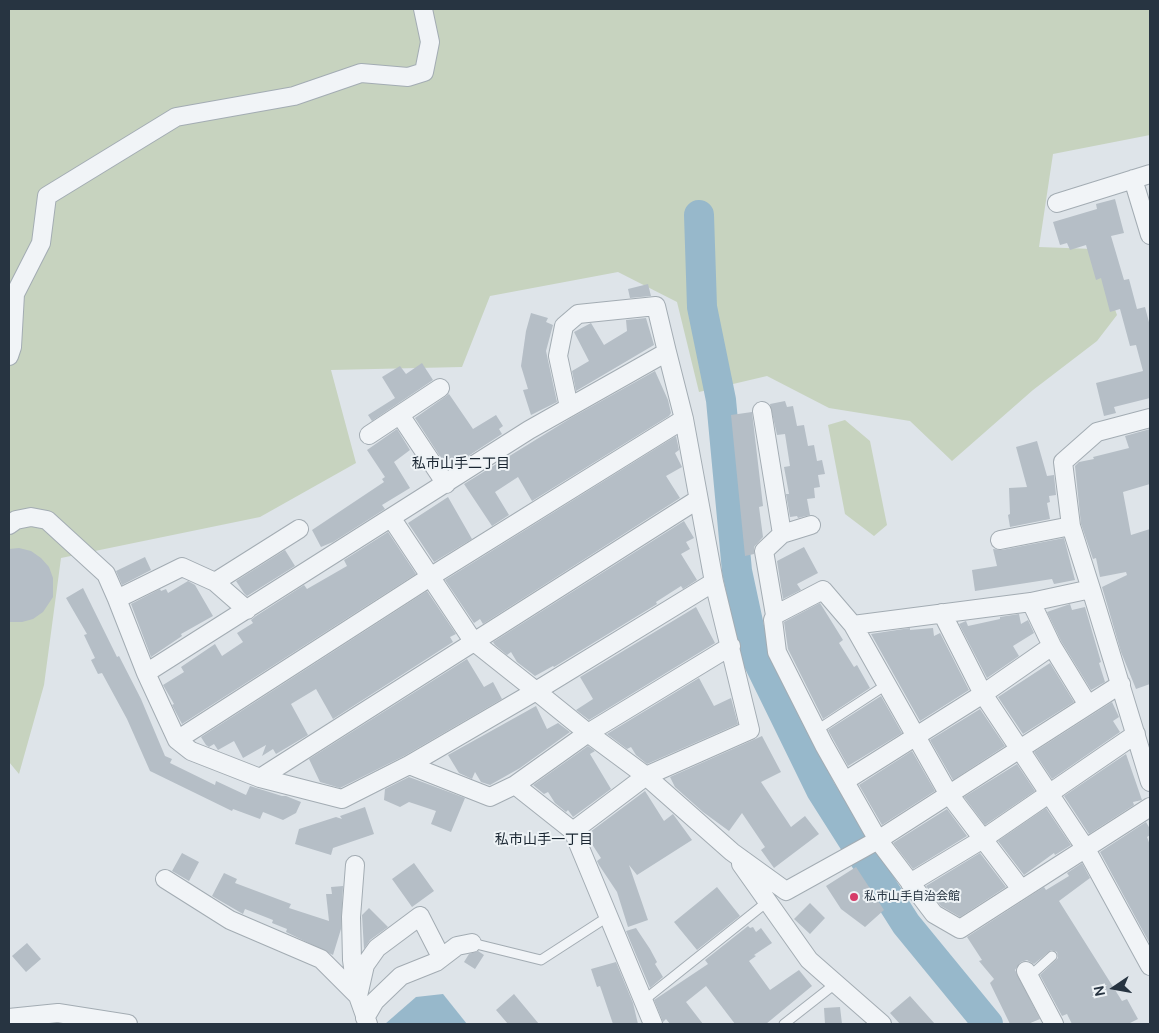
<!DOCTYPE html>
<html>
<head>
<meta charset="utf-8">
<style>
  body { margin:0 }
  #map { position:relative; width:1159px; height:1033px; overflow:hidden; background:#dee4e9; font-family:"DM Sans",sans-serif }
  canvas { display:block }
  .frame { position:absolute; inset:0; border:10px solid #273441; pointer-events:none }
  .north { position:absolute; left:1089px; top:963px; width:50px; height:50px; -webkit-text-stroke:4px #eef3f6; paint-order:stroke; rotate:258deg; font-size:14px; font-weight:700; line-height:20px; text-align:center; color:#273441 }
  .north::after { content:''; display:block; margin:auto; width:18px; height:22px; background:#273441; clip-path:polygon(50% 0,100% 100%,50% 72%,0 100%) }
</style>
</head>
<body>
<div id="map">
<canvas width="1159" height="1033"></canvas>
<div class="frame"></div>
<div class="north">N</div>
</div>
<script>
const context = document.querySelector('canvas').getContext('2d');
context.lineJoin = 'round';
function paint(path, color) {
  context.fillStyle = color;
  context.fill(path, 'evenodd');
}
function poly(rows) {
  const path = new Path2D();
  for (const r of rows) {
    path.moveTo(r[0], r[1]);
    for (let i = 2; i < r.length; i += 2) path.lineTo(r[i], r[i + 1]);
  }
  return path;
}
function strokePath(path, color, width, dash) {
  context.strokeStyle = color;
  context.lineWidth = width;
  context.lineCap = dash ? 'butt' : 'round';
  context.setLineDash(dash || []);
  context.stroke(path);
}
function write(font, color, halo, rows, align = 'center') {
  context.font = font + ' "DM Sans","Noto Sans JP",sans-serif';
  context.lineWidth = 4;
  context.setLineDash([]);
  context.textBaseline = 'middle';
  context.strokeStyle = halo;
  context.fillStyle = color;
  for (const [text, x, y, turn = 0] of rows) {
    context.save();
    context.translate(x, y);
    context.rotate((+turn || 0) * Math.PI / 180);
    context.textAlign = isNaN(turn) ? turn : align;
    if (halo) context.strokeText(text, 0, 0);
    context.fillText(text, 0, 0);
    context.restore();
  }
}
const green = poly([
  [9,9,1150,9,1150,135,1053,154,1039,247,1093,249,1117,315,1097,341,1033,390,952,461,910,421,829,408,767,376,699,392,677,302,618,272,490,296,462,367,331,370,356,463,260,517,61,558,44,685,19,774,9,762],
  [845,420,870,441,887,525,874,536,845,514,828,425]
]);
const water = poly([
  [443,994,467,1024,385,1024,416,997]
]);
const river = poly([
  [699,215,702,307,721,400,737,571,755,655,821,790,906,924,988,1024]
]);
const building = poly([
  [1115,199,1124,233,1111,236,1124,280,1129,279,1137,309,1145,307,1150,326,1150,398,1114,407,1116,413,1104,416,1096,383,1143,371,1136,345,1130,346,1120,309,1110,312,1101,278,1096,280,1086,245,1070,250,1067,243,1060,245,1053,222,1097,209,1096,204],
  [648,284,651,296,630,298,628,289],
  [531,313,548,318,546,322,553,325,546,351,557,402,531,415,523,390,528,389,521,366,526,331],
  [646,318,654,345,576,391,572,371,589,361,574,332,591,323,604,345,627,331,626,320],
  [422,363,433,380,372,421,368,415,395,398,382,377,400,366,406,374],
  [655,371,668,400,671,413,669,416,532,501,518,477,495,492,509,515,492,526,464,484,571,418],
  [449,394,473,429,496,415,503,426,499,429,502,434,453,466,448,458,443,461,415,418],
  [785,401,787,407,793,406,797,426,804,425,808,446,814,445,817,461,822,460,825,474,818,475,820,487,814,488,815,498,807,499,810,515,798,518,797,516,790,517,786,494,789,494,784,467,790,466,785,434,777,435,770,404],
  [752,412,763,506,759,507,763,537,754,547,754,554,745,556,731,415],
  [397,429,410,450,394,462,410,488,382,505,385,509,333,542,321,547,312,530,384,482,382,479,385,477,367,450],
  [1150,429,1150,484,1123,492,1131,535,1150,529,1150,684,1136,689,1121,652,1102,587,1127,575,1126,572,1100,577,1096,558,1093,559,1081,524,1075,466,1079,462,1094,459,1093,457,1129,448,1125,436],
  [676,436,679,450,675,453,682,467,666,476,680,498,483,624,480,619,474,623,445,580],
  [1037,441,1047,476,1054,475,1056,495,1049,496,1050,502,1047,503,1050,519,1010,527,1008,515,1010,514,1009,488,1027,487,1016,447],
  [448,497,472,539,434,562,408,523],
  [684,521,694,538,686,542,690,549,681,554,697,580,683,589,681,586,656,602,657,604,554,667,553,666,535,676,517,662,511,652,507,655,495,645,493,642],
  [388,532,416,574,182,724,172,705,174,704,163,685,184,672,181,667,215,644,222,656,243,642,237,633,253,623,251,620,256,616,304,585,307,589,347,566,344,560],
  [1064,538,1075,580,1054,584,1052,579,975,591,972,570,997,566,993,549,1002,550],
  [804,547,818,573,797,584,801,590,783,599,777,561],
  [19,548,31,551,41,558,49,567,53,578,53,597,43,612,33,619,22,622,9,622,9,549],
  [285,550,295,566,247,596,244,593,236,581],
  [145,557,151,570,122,585,116,571],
  [188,581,195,585,213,616,181,634,182,636,151,657,131,604,160,589,161,591,166,589,168,593],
  [83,588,117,657,119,656,141,699,165,756,172,759,170,763,215,785,216,781,246,795,250,786,282,796,286,796,301,802,296,813,283,820,263,812,260,819,233,809,232,811,150,771,127,719,102,673,98,674,91,660,95,658,84,635,87,634,66,598],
  [427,591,456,634,450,637,453,642,333,719,316,689,291,704,308,735,276,754,273,749,262,756,266,745,243,758,234,741,218,750,214,744,209,747,206,745,201,737],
  [820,603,843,640,839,643,854,667,857,665,870,688,823,719,788,649,784,622],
  [1070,604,1072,610,1085,607,1101,662,1099,663,1105,682,1091,690,1061,641,1047,612],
  [696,607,715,643,589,720,576,710,593,699,580,677],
  [1019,614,1021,624,1028,620,1034,633,1013,646,1019,656,987,678,959,624,966,621,968,626,1000,619,1000,617],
  [910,628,910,630,933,628,934,636,940,633,969,690,920,721,871,634],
  [467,659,484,687,493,682,502,699,404,756,340,788,320,782,309,759],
  [1050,663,1074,702,1023,734,998,697],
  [699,678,714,706,731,698,738,724,647,764,636,755,631,747,627,749,607,734],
  [881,696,902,733,848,766,828,730],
  [1112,702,1119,717,1113,721,1120,732,1052,779,1034,752],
  [536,706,547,729,558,723,570,732,520,768,490,785,481,782,475,772,472,779,459,773,448,755],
  [980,709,1005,746,953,780,930,740],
  [762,736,781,772,761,782,791,827,805,816,819,834,774,868,761,850,765,847,742,813,729,831,703,812,675,787,670,777],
  [588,746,595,751,590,754,611,789,573,817,568,810,566,812,555,803,548,792,544,794,533,785],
  [912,751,935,791,882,825,859,785],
  [1126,754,1142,800,1133,802,1134,805,1089,834,1064,796],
  [1017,764,1035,791,985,825,964,797],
  [409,777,465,798,451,832,431,824,436,811,409,802,400,807,384,800,385,789],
  [645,791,664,821,673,814,692,840,637,875,629,865,648,920,628,927,617,892,599,865,597,861,601,858,586,835],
  [365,807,374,834,333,848,331,855,295,844,299,829,336,817,342,819,340,816],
  [1046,808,1071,845,1055,855,1054,853,1024,875,998,841],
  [947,809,967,836,913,869,893,843],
  [1146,822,1150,829,1150,835,1147,837,1150,845,1150,944,1100,852],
  [182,853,199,862,189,881,172,871],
  [980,853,1006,887,960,917,941,906,926,886],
  [414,863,434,891,412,907,392,879],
  [1082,863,1090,878,1059,901,1122,1001,1127,999,1138,1019,1128,1024,1072,1024,1067,1014,1062,1016,1040,975,1058,958,1057,952,1051,950,1034,964,1027,960,1021,962,1015,970,1040,1019,1028,1024,1010,1024,990,983,994,979,979,961,982,960,967,937,1044,887,1046,890,1069,876,1067,873],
  [856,867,884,910,865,927,841,909,826,886],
  [224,873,237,879,235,883,291,904,289,908,329,921,326,894,332,894,331,887,343,886,341,929,333,955,286,932,287,929,272,923,273,920,245,909,243,914,212,896],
  [717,887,740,916,697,950,674,922],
  [810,903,825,918,810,934,794,919],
  [369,908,388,927,370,940,364,949,362,915],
  [748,926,750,928,753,927,756,932,761,928,772,943,754,955,756,956,749,961,770,990,799,970,812,986,766,1024,735,1024,706,986,686,1002,703,1024,670,1024,666,1019,663,1022,654,1000,708,964,705,960],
  [636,928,650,949,657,962,655,964,663,977,650,988,626,931],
  [27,943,41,959,26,972,12,956],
  [478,951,484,955,475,969,464,962,469,954],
  [616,962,633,1003,638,1024,613,1024,600,986,597,987,591,969],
  [514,994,539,1024,508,1024,496,1010],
  [910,996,935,1024,900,1024,890,1013],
  [840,1007,842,1024,825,1024,824,1008]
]);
const lane = poly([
  [817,730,886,685],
  [472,943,541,960,609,916],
  [1029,977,1052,956],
  [643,1001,767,902],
  [784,1024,835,984]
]);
const street = poly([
  [1133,179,1150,235],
  [1057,203,1150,174],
  [9,356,12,347,15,294,41,243,47,196,176,117,294,96,361,73,408,77,424,72,430,42,423,9],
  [569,407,558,356,564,326,578,314,656,306,667,352],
  [762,411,782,534,764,551,775,615,823,590,853,625],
  [400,415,446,484],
  [369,435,440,388],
  [392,519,473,641,536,691,588,733,646,776,750,730,714,582,684,419,667,352,529,430,146,673,177,740,191,751,260,778,342,799,409,765,536,691,714,582],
  [9,525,16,520,31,517,47,520,106,574,117,599],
  [782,534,811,525],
  [1000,540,1071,526],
  [215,582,299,529],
  [1091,589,1071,526,1063,462,1097,432,1150,418],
  [1031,602,1052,646,1088,705],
  [942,613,983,694,1086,849,1150,966],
  [775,615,773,620,777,652,824,745,878,840,934,914,960,929,1150,807],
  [146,673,117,599,182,567,215,582,247,610],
  [177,740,430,577,684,419],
  [409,765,490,797,515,785,573,831,653,1024],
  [260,778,697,500],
  [845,781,983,694,1052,646],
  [515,785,588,733,731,646],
  [573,831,646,776,732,852,786,891,878,840,1121,684],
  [741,864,809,960,882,1024],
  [355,865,351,917,352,960,356,989],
  [165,879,230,920,321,959,358,996,368,1024],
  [910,883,983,839,1136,734],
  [1021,889,948,793,853,625,1031,602,1091,589,1150,782],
  [1026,971,1054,1024],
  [358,996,365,965,377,948,420,916,441,957],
  [9,1018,58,1013,128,1024],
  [365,1018,375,1001,401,976,436,962,457,946,472,943]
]);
const markers = [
  [854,897,5,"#d63c69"]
];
const poiNames = [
  ["私市山手自治会館",864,897]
];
const neighbourhoodNames = [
  ["私市山手二丁目",461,464],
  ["私市山手一丁目",544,840]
];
paint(green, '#c7d3bf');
paint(water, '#97b8cb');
strokePath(river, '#97b8cb', 30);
paint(building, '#b5bec6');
strokePath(lane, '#a3acb3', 11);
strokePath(street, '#a3acb3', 20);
strokePath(lane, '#f1f4f7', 9);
strokePath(street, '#f1f4f7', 18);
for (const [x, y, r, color] of markers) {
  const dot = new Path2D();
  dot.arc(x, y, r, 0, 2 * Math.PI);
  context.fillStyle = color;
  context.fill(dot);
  strokePath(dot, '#eef3f6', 2);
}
write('12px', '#273441', '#eef3f6', poiNames, 'left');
write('14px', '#192531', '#eef3f6', neighbourhoodNames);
</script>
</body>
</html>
